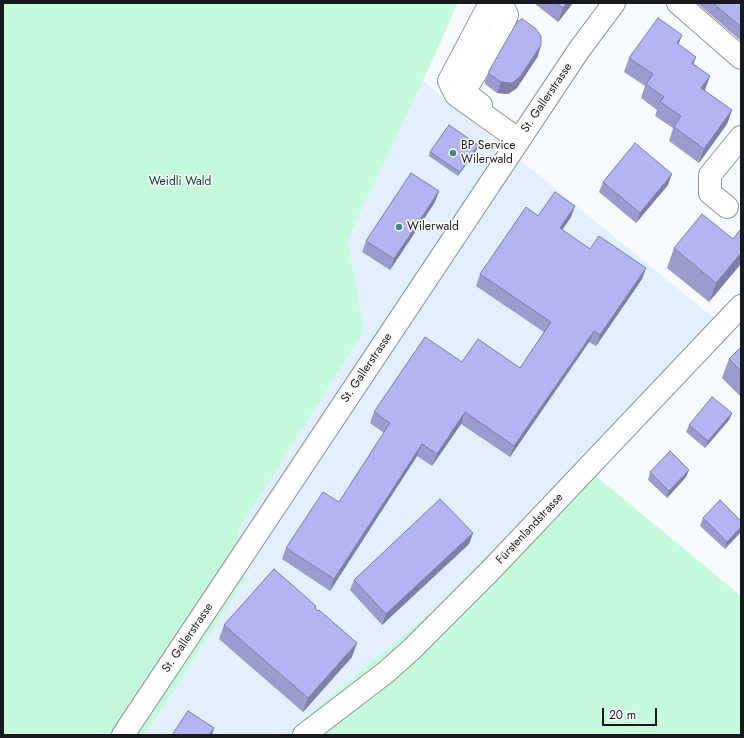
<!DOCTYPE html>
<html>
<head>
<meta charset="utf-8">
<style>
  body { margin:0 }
  #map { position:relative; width:744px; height:738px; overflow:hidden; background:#f7fafe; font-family:Jost,sans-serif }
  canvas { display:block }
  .frame { position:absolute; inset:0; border:4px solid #171a1d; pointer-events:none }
  .scale { position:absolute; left:602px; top:708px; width:55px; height:18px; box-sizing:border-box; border:2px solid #171a1d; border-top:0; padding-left:5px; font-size:12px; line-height:14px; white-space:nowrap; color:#171a1d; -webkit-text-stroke:3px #fff; paint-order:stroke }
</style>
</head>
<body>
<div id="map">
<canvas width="744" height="738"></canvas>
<div class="frame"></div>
<div class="scale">20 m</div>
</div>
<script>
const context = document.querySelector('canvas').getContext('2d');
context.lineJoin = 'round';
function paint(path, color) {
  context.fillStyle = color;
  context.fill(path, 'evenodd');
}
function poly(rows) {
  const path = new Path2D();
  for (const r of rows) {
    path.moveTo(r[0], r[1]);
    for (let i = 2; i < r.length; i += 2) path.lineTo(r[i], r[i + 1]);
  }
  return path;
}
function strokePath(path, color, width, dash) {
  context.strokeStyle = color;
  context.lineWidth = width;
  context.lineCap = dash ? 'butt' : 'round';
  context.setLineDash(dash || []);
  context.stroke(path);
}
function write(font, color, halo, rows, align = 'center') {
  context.font = font + ' Jost,sans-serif';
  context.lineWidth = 3;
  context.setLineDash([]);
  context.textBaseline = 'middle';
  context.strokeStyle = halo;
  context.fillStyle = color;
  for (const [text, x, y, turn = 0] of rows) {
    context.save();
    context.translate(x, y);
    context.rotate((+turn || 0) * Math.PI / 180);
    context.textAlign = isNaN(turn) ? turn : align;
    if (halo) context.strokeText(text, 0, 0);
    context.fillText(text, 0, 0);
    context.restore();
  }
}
const built = poly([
  [423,81,715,319,569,472,430,613,303,720,283,735,145,735,244,580,239,530,364,331,348,240]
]);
const green = poly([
  [3,3,458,3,423,81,348,240,364,331,239,530,245,580,145,735,3,735],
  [579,462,741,596,741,735,283,735,303,720,430,613]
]);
const minor = poly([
  [496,3,487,9,449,81,456,95,519,140],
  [678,3,741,58],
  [481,105,464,92,499,34,507,15,503,6,496,3],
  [727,207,710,193,710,175,741,137],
  [304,735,385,673,411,650,489,572,741,306]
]);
const major = poly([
  [123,735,579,50,614,3]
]);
const wall = poly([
  [534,3,573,3,558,22],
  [697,3,741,3,741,41],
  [679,45,693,65,710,76,704,91,732,110,727,124,699,163,669,141,673,128,655,116,657,110,641,98,645,86,624,72,629,58],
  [538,56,517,88,508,94,497,93,485,84,485,81,489,71],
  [477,149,458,176,429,156,430,152],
  [603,182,668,185,636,223,599,192],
  [435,202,390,270,362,252,366,241],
  [571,217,562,230,590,249,642,279,596,346,589,342,510,457,461,424,432,466,417,456,330,591,282,559,286,548,339,502,384,433,370,423,374,412,462,362,520,368,544,332,476,286,480,274],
  [733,239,709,302,667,268,674,248],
  [741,347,741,397,722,378,729,359],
  [732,413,729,420,705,448,686,432,689,425],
  [689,470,686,477,667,498,648,480,650,472],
  [703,518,741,521,725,549,700,526],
  [473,533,469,544,382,625,350,590,354,580],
  [316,606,315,609,352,657,303,712,219,639,224,625]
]);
const shadedWall = poly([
  [567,3,573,3,558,22,563,8],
  [682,35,677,49,677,43],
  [541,45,538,56,517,88,508,94,497,93,501,82],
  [696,57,691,71,692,63],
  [710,76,705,90,696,102,701,88],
  [732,110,727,124,699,163,704,149],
  [478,145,477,149,458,176,460,172],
  [672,174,668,185,636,223,640,213],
  [439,191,435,202,390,270,394,259],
  [575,206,571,217,555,240,560,228],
  [741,253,741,264,709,302,716,283],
  [646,268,642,279,596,346,600,335],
  [594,331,589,342,510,457,514,446],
  [465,412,461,424,432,466,437,454],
  [732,413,729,420,705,448,708,441],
  [422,444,417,456,330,591,334,579],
  [689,470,686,477,667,498,669,491],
  [741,527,741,532,725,549,727,542],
  [473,533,469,544,382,625,386,614],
  [357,643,352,657,303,712,308,698],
  [214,728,212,735,209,735]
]);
const building = poly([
  [556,3,567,3,563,8,556,3],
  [713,3,741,3,741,27,713,3],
  [658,18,682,35,677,43,696,57,692,63,710,76,701,88,732,110,704,149,674,127,681,116,660,102,664,97,646,84,653,74,629,58,658,18],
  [522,19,535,28,541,36,541,45,520,77,512,83,501,82,489,74,489,71,517,22,522,19],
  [449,125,478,145,460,172,430,152,449,125],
  [635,143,672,174,640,213,603,182,635,143],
  [411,173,439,191,394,259,366,241,411,173],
  [555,192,575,206,560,228,590,249,599,236,646,268,600,335,594,331,514,446,465,412,437,454,422,444,334,579,286,548,323,492,339,502,390,423,374,412,425,337,462,362,478,339,520,368,551,322,480,274,526,207,538,216,555,192],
  [702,214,733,239,740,230,741,231,741,253,716,283,674,248,702,214],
  [741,347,741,371,729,359,741,347],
  [712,397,732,413,708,441,689,425,712,397],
  [670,451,689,470,669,491,650,472,670,451],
  [440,499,473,533,386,614,354,580,440,499],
  [720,500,741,521,741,527,727,542,703,518,720,500],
  [274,569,316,606,315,608,318,611,319,610,357,643,308,698,224,625,274,569],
  [188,711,214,728,209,735,172,735,188,711]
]);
const markers = [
  [453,153,4,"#40888d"],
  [399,227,4,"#40888d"]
];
const streetNames = [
  ["St. Gallerstrasse",547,98,-56],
  ["St. Gallerstrasse",367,368,-56],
  ["Fürstenlandstrasse",530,529,-47],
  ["St. Gallerstrasse",188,638,-56]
];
const poiNames = [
  ["BP Service",461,146],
  ["Wilerwald",461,160],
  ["Wilerwald",407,227]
];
const parkNames = [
  ["Weidli Wald",180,182]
];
paint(built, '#e1effe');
paint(green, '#c5fadc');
strokePath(minor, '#8b939b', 24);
strokePath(major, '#8b939b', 24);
strokePath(minor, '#fff', 22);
strokePath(major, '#fff', 22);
paint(wall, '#9a9cd0');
paint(shadedWall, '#7d7fa9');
paint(building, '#b3b5f2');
strokePath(building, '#7d7fa9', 1);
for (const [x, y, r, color] of markers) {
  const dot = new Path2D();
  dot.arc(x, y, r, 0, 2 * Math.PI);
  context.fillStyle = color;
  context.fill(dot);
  strokePath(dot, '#fff', 1.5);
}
write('12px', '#171a1d', '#fff', streetNames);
write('12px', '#171a1d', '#fff', poiNames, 'left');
write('12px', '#00492c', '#fff', parkNames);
</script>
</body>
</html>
